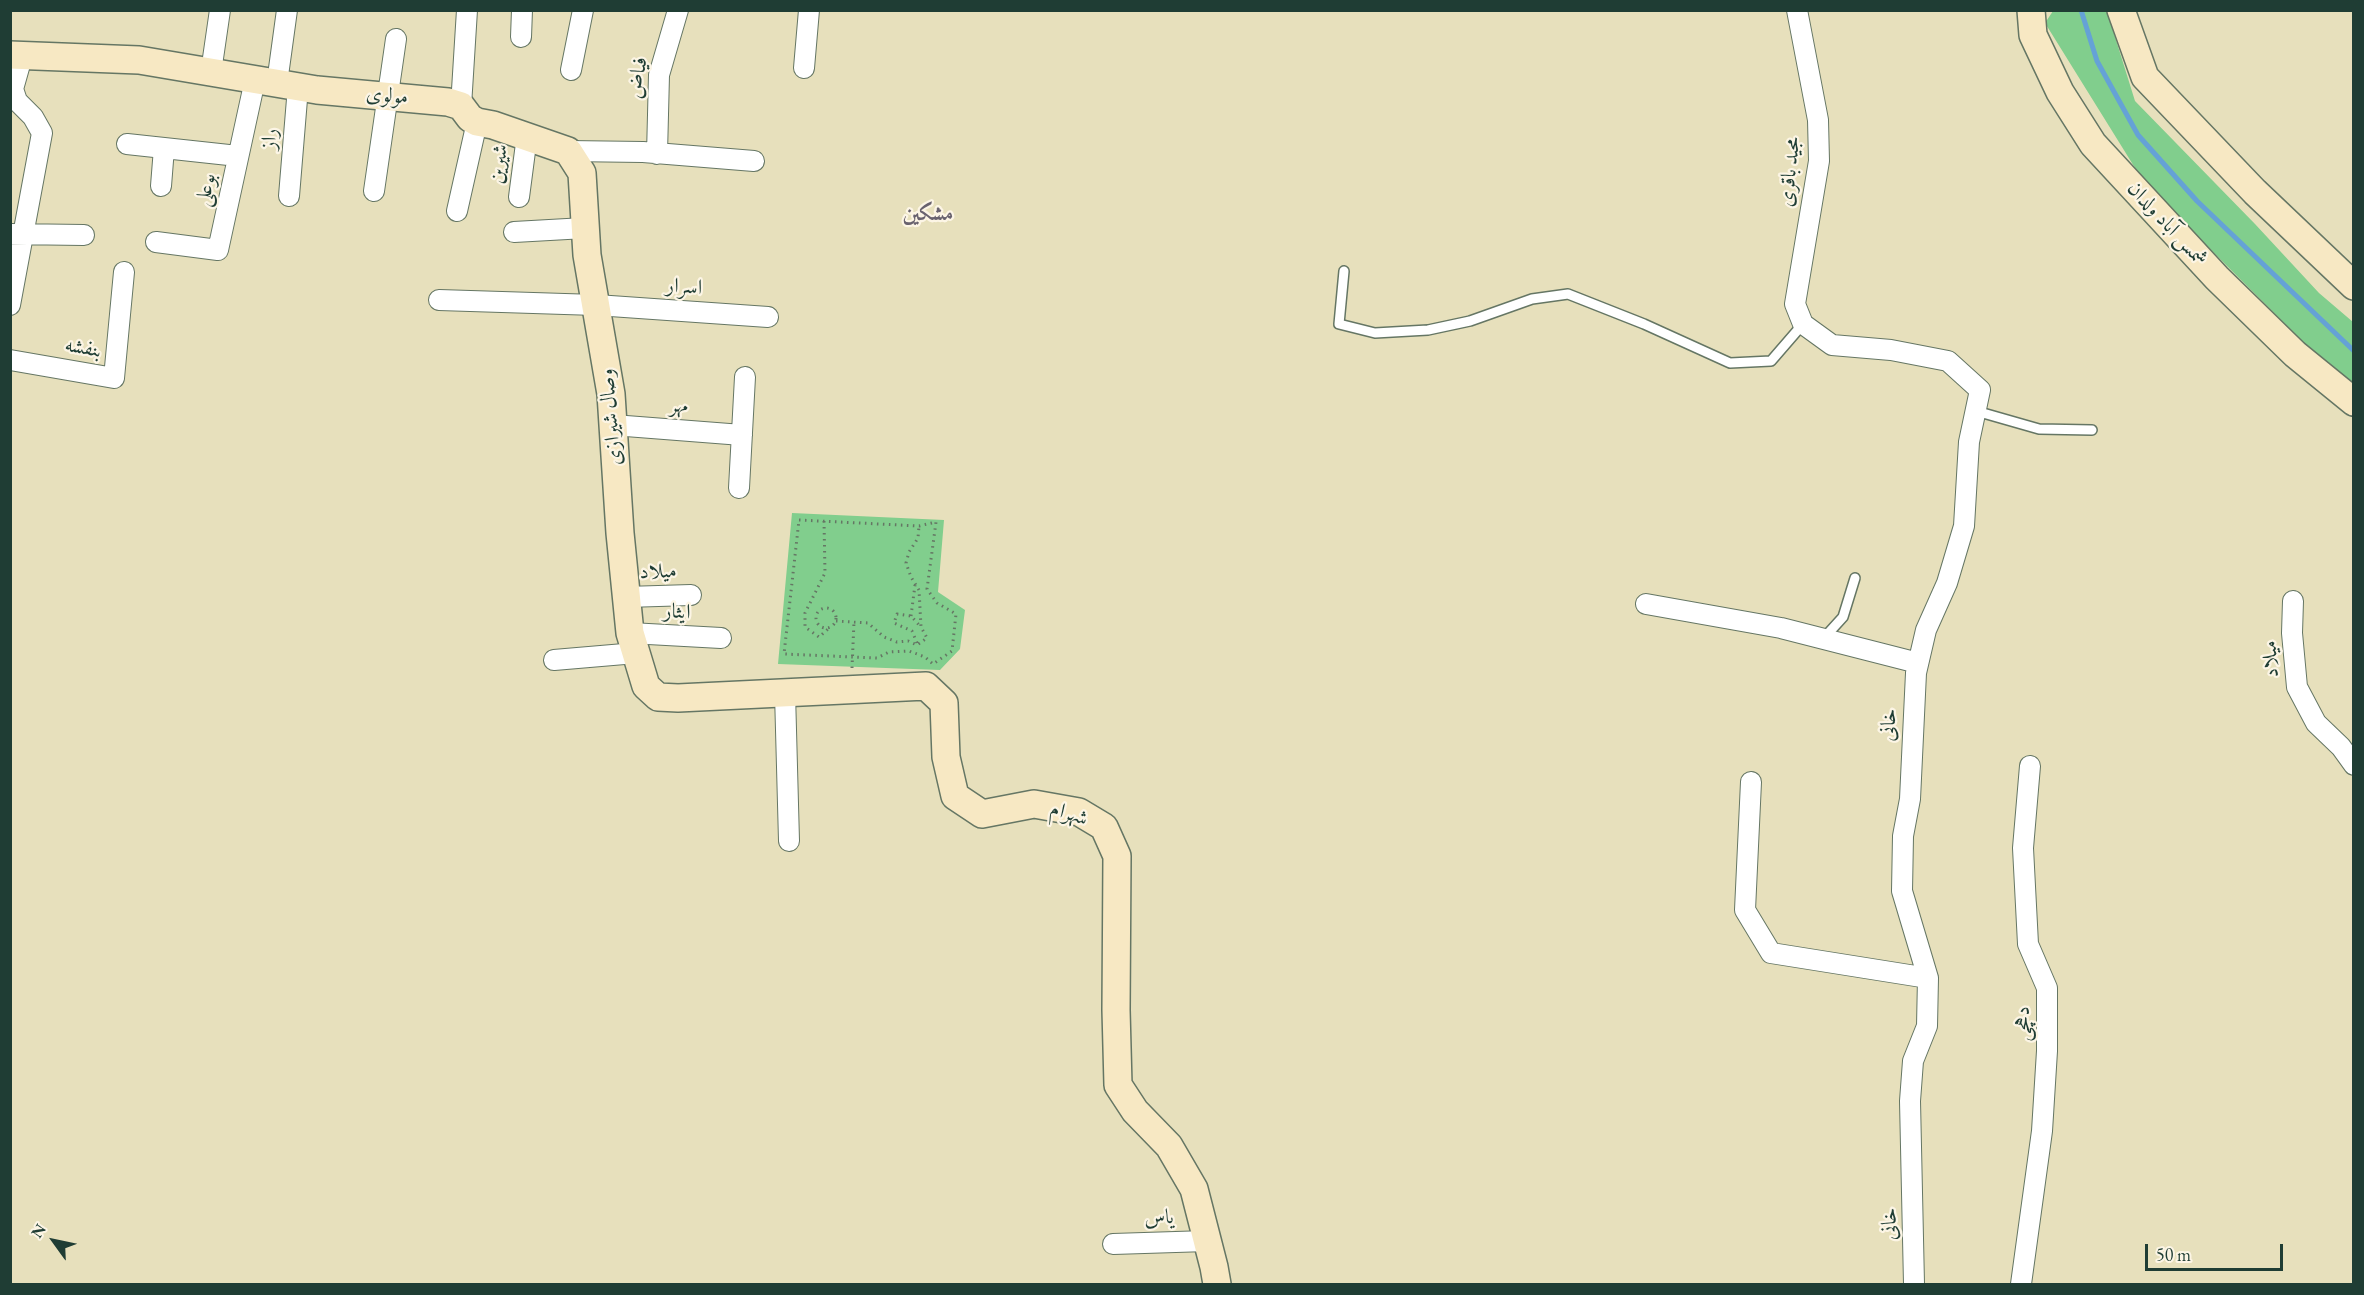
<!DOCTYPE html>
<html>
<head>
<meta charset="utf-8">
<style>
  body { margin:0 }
  #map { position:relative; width:2364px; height:1295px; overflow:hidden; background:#e7e0bc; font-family:"EB Garamond",serif }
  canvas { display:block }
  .frame { position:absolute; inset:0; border:12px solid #1f3d34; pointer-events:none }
  .north { position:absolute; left:24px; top:1211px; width:60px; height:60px; -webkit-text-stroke:4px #fcf5e5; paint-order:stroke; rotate:303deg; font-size:16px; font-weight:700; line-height:24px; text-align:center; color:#1f3d34 }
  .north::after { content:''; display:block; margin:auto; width:21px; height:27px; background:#1f3d34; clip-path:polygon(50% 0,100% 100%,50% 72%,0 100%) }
  .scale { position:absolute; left:2145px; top:1244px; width:138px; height:27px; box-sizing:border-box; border:3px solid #1f3d34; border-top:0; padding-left:8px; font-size:18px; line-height:21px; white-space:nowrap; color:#1f3d34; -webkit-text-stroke:4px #fcf5e5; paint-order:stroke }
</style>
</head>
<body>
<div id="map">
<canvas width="2364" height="1295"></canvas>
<div class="frame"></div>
<div class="north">N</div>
<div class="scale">50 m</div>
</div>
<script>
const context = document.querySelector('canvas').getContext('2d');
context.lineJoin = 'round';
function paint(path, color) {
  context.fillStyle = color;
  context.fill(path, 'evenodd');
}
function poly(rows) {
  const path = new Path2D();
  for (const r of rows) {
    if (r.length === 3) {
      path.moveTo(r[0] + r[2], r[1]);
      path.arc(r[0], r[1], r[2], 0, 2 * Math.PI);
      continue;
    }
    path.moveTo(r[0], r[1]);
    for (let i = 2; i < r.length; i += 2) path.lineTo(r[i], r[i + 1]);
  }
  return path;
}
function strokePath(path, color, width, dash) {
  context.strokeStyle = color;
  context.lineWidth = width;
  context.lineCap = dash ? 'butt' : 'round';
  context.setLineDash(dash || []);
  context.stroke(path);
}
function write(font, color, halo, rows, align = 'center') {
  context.font = font + ' "EB Garamond",Amiri,serif';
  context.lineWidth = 4.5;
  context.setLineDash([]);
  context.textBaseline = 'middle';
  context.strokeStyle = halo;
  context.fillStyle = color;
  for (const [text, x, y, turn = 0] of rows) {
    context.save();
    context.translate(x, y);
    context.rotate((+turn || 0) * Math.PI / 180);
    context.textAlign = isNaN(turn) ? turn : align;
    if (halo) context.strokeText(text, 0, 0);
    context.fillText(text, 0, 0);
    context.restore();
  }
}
const green = poly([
  [2053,11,2107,11,2135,101,2255,224,2319,293,2353,322,2353,387,2302,341,2145,184,2045,23],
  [792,513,944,520,938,592,965,610,960,649,940,670,778,664]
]);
const stream = poly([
  [2081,10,2097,61,2138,135,2197,201,2354,351]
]);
const path = poly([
  [799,520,919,526,936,522,927,589,937,603,956,614,952,651,933,664,925,657,909,651,889,652,877,658,784,654,799,520],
  [824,521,825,573,805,613,805,627,819,637,829,628],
  [826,618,10],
  [911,616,915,585],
  [836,621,868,623,884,637,897,642,908,641,917,645,927,638,921,627,919,590,911,577,906,563,909,552,918,538,919,526],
  [917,643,912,631,894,623,897,614,911,616,920,626],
  [852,668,854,622]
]);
const lane = poly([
  [1344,271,1339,324,1375,333,1428,330,1470,321,1532,299,1568,294,1644,324,1730,363,1771,361,1803,324],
  [1976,411,2039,429,2092,430],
  [1823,639,1843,617,1855,578]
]);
const street = poly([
  [1797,10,1818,120,1819,161,1795,304,1803,324,1832,345,1891,350,1948,361,1980,390,1969,442,1964,526,1947,583,1926,630,1916,673,1910,799,1903,836,1902,891,1928,978,1927,1026,1913,1061,1910,1101,1914,1284],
  [521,37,522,10],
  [804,68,809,10],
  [571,70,583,10],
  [211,72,220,10],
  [277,83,287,10],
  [461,106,467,10],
  [127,144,238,156],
  [568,151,643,152,754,161],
  [657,154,659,75,678,10],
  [161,186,164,148],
  [374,191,396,39],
  [289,196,298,87],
  [519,197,527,136],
  [457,211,477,122],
  [514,232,585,228],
  [10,234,84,235],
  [156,242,218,250,255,80],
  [439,300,596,305,768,317],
  [10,305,42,133,33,117,17,101,13,89,22,57],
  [10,360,114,378,124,272],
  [613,425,742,435],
  [739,488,745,377],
  [626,597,691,595],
  [2293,601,2292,633,2297,687,2316,723,2341,747,2354,765],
  [1646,604,1781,628,1918,663],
  [630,633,721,638],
  [554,660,636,653],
  [785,693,789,841],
  [1751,782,1745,910,1771,953,1928,978],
  [1113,1244,1207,1241],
  [2021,1284,2042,1131,2047,1051,2047,988,2028,944,2023,848,2030,766]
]);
const secondary = poly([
  [2031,10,2033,35,2060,92,2093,144,2217,278,2295,354,2354,402],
  [2121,10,2145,77,2255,192,2354,286],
  [10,55,139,60,317,90,448,102,461,106,470,118,477,122,493,125,568,151,582,173,587,255,611,394,620,533,630,633,646,686,658,697,678,698,926,686,944,703,946,757,955,796,982,814,1034,804,1079,812,1104,827,1117,856,1116,1010,1118,1085,1135,1111,1169,1146,1194,1189,1214,1267,1217,1284]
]);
const streetNames = [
  ["فیاض",638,78,-82],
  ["مولوی",387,96,5],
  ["راز",270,139,-85],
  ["شیرین",499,164,-83],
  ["مجید باقری",1790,172,-84],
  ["بوعلی",206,190,-78],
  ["شمس آباد ولدان",2167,224,47],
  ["اسرار",684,287,4],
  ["بنفشه",83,348,10],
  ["مهر",679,406,4],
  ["وصال شیرازی",611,417,-95],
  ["میلاد",658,572,-2],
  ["ایثار",677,612,3],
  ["میلاد",2271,659,-94],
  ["خانی",1889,725,-87],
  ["شهرام",1069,814,18],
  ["دهچی",2023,1024,-90],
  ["یاس",1159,1218,-2],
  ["خانی",1890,1224,-91]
];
const neighbourhoodNames = [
  ["مشکین",928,214]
];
paint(green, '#81ce8d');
strokePath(stream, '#65a2d6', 5);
strokePath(lane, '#657664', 12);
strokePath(street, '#657664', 22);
strokePath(secondary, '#657664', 30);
strokePath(path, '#657664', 3, [1.5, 4.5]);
strokePath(lane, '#fff', 9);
strokePath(street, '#fff', 20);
strokePath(secondary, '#f7e8c3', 27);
write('21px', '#1f3d34', '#fcf5e5', streetNames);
write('bold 22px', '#68626e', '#fcf5e5', neighbourhoodNames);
</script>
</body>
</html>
